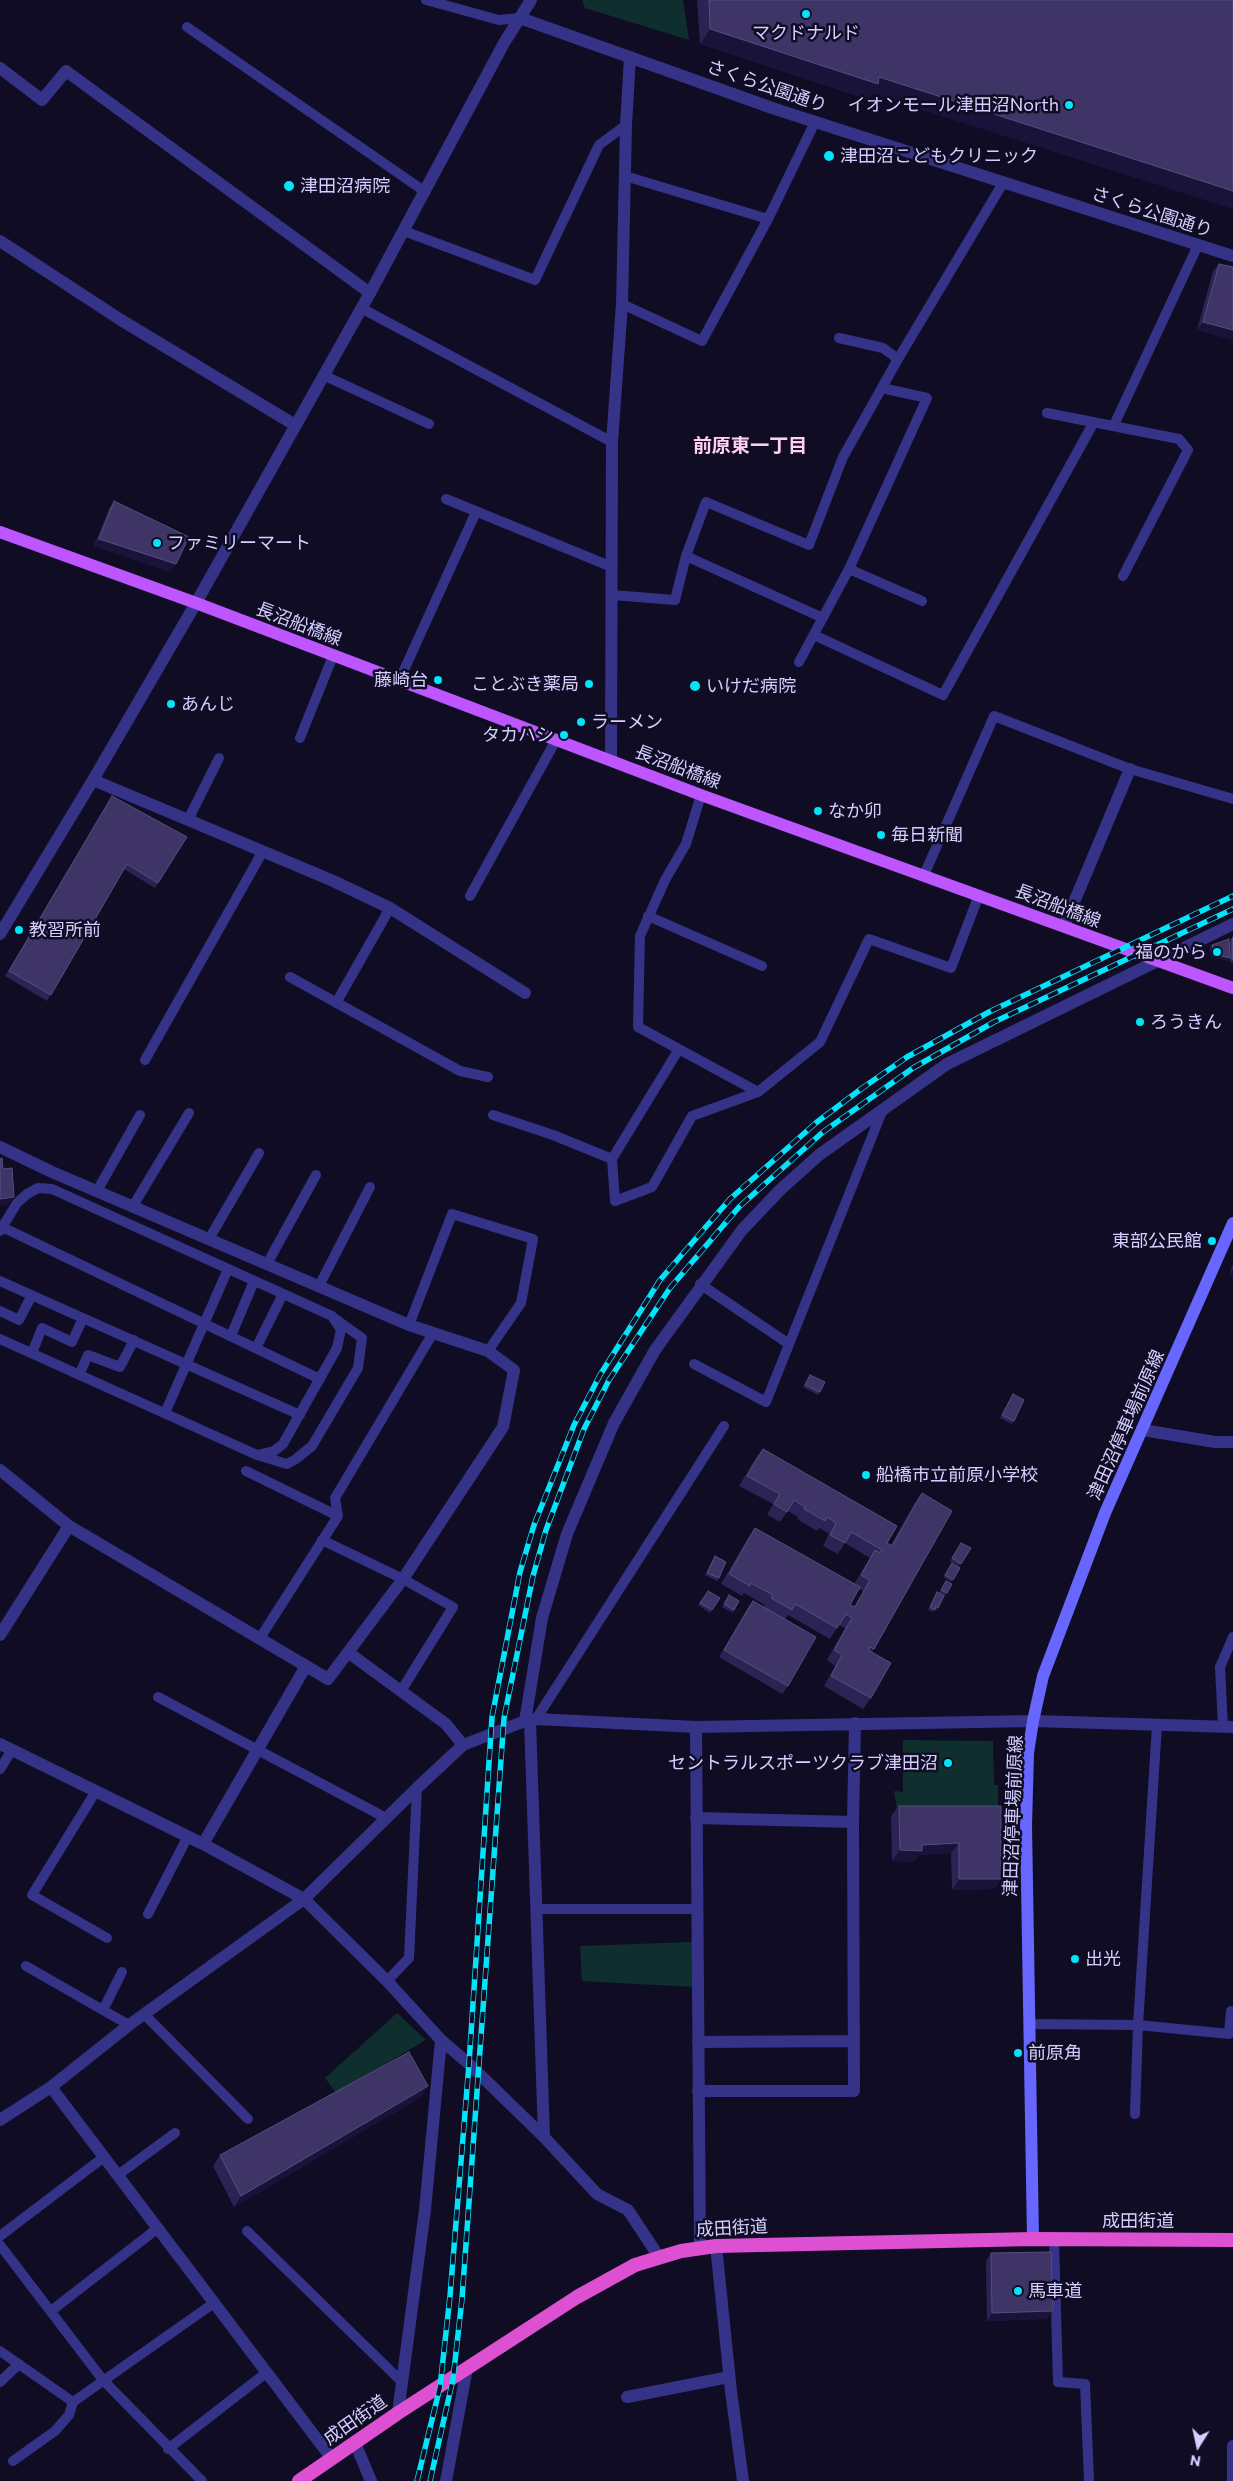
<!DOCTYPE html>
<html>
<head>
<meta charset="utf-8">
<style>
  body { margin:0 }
  #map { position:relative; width:1233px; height:2481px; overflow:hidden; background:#100c24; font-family:Commissioner,sans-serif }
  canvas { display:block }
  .north { position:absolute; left:1173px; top:2421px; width:50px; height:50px; -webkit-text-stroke:4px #100c24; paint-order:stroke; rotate:190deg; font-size:14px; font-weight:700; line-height:20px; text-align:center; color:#d4cfff }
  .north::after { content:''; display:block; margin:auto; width:18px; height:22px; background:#d4cfff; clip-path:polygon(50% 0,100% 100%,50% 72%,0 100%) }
</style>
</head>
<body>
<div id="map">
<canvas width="1233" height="2481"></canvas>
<div class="north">N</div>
</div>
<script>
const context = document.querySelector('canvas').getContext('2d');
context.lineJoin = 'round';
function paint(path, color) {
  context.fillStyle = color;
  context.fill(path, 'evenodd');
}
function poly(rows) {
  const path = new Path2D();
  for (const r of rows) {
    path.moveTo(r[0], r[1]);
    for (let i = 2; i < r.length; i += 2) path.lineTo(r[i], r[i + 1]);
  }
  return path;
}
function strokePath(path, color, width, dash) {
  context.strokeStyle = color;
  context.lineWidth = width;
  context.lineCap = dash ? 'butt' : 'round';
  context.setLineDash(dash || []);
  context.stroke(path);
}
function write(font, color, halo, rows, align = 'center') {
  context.font = font + ' Commissioner,"Noto Sans JP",sans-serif';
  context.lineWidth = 5;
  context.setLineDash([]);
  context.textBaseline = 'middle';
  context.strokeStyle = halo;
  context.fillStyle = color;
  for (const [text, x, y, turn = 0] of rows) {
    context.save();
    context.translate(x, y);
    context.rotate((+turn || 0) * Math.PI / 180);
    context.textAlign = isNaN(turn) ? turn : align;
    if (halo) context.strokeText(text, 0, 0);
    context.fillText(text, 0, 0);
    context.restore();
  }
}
const green = poly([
  [582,0,683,0,689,40,585,8],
  [903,1740,993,1741,994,1785,998,1785,998,1808,897,1810,894,1791,903,1792],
  [692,1942,694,1987,582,1981,580,1946],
  [397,2013,426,2040,336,2093,325,2078]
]);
const service = poly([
  [426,0,499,20,520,18],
  [187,27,424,191],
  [625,176,768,219],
  [404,231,535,280,599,145,626,125],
  [622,304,702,341,768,219,815,122],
  [361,308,612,442],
  [839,338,883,348,898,359],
  [323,375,429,424],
  [1047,413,1179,439,1188,450,1123,576],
  [1114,425,1198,245],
  [446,499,612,567],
  [686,556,823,618],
  [849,569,922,601],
  [612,595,675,600,686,556,706,502,809,545,843,457,898,359,1003,183],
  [814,635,943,695,1094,422],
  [799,662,849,569,927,398,882,388],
  [399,681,476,512],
  [300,738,333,656],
  [701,795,686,844,665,880,640,936,638,1027,758,1092],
  [188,820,219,758],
  [924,875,994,716,1130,769,1233,799],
  [470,896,556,740],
  [648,916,762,966],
  [290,977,460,1071,488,1077],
  [336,1003,390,908],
  [679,1049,612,1159,615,1201,652,1187,692,1116,758,1092,820,1042,869,939,951,968,979,895],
  [145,1060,263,851],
  [493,1115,553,1135,612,1159],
  [97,1191,140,1115],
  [133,1206,189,1113],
  [2,1227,320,1379],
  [0,1231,17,1203,27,1194,38,1188,52,1189,332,1316,341,1330,337,1348,283,1444,274,1451,257,1455],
  [209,1239,259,1153],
  [267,1264,316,1175],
  [0,1281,300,1415],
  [700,1284,789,1344],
  [319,1286,370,1187],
  [0,1311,19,1320,32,1295],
  [409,1325,452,1214,533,1239,521,1303,488,1351],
  [231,1336,254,1281],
  [0,1339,257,1455,287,1464,296,1459,312,1446,358,1368,362,1338,334,1318],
  [256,1348,283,1294],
  [32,1353,42,1328,72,1342,83,1318],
  [694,1364,766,1402,883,1109],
  [79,1375,88,1355,120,1367,134,1340],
  [165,1413,228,1269],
  [246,1471,338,1516],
  [322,1540,403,1579,453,1607,401,1691],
  [260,1638,338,1516,335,1498,433,1333],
  [158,1697,386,1818],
  [536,1719,724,1426],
  [1223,1727,1220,1667,1233,1637],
  [0,1769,12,1750],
  [96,1791,32,1895,107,1938],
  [536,1909,697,1909],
  [148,1914,188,1836],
  [26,1966,129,2025],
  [387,1981,409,1958,417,1788],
  [103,2010,122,1972],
  [145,2015,248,2119],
  [1029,2024,1138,2025,1229,2034,1231,2011],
  [1135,2114,1138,2025,1157,1725],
  [118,2175,175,2133],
  [247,2231,401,2381],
  [0,2236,104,2157],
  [1054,2239,1058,2382,1085,2384,1089,2481],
  [0,2245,103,2380,202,2481],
  [51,2311,158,2228],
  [0,2351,73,2402,214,2303],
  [0,2382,19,2364],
  [168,2449,266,2373],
  [13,2461,55,2431,69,2415,73,2402]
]);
const minor = poly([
  [0,68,42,100,66,71,370,293],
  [0,241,121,320,295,425],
  [611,759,612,442,622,304,626,125,630,57],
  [93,780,331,880,390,908,525,993],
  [1064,926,1130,769],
  [0,1147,52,1172,409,1325,488,1351,514,1370,503,1427,403,1579,328,1679,69,1526,0,1470],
  [1143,1430,1215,1442,1233,1442],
  [0,1635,69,1526],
  [349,1653,446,1724,463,1745],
  [530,1720,544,2137],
  [525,1721,542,1618,567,1534,614,1423,655,1350,742,1230,780,1190,819,1155,947,1064,1233,924],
  [696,1727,700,2248],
  [0,1744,203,1844,304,1899,387,1981,441,2040,469,2064,544,2137,597,2194,628,2210,659,2257],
  [696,1818,853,1822],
  [203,1844,306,1666],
  [698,2042,854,2041],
  [51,2087,332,2459],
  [698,2091,854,2091,853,1822,855,1723],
  [0,2120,51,2087,129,2025,304,1899,417,1788,463,1745,525,1721,536,1719,696,1727,1033,1721,1233,1727],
  [716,2246,731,2391,743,2481],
  [627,2397,729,2377],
  [398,2413,425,2210,441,2040],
  [355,2443,371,2481],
  [446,2481,467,2368],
  [1233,2481,1233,2446]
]);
const tertiary = poly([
  [520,18,775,109,1233,256],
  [0,934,93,780,196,603,370,293,504,43,531,0]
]);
const secondary = poly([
  [1033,2239,1026,1825,1028,1753,1033,1721,1043,1676,1105,1513,1233,1223]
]);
const primary = poly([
  [0,532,196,603,701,795,1233,988]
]);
const trunk = poly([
  [299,2481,398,2413,577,2297,635,2265,681,2251,716,2246,1033,2239,1233,2240]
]);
const rail = poly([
  [417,2481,440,2387,450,2296,469,2064,492,1717,520,1572,534,1525,574,1425,600,1375,660,1280,730,1199,817,1122,861,1089,907,1057,989,1012,1233,896],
  [430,2481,453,2379,462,2299,504,1718,533,1576,546,1530,584,1429,609,1380,670,1288,739,1207,823,1132,913,1068,994,1022,1233,909]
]);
const wall = poly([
  [697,0,1233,0,872,94,867,99,700,44],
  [1219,264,1233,267,1233,340,1197,330,1213,271],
  [114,501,176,564,170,572,94,546,109,509],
  [112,796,158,883,155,888,124,869,47,1001,5,976],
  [1233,937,1233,963,1230,962,1230,958,1228,961,1212,957,1210,948,1212,945,1230,954,1230,941],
  [1233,1264,1233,1276,1229,1275],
  [810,1375,820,1392,818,1395,803,1387],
  [1013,1394,1014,1421,1012,1424,1000,1418],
  [763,1449,887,1543,891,1545,914,1504,922,1493,874,1649,872,1652,871,1698,863,1709,824,1686,835,1666,827,1660,845,1628,839,1625,830,1639,788,1615,785,1620,788,1686,782,1694,719,1657,747,1609,753,1601,764,1607,765,1605,744,1593,742,1596,721,1584,748,1538,755,1528,854,1584,870,1558,845,1543,838,1554,823,1546,829,1534,819,1528,817,1531,797,1519,798,1517,788,1511,780,1522,767,1515,773,1504,739,1486,755,1459],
  [859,1589,863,1591,854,1607,850,1605],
  [961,1543,971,1548,959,1566,950,1561],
  [715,1556,719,1578,717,1581,705,1575],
  [952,1563,960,1568,951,1582,943,1577],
  [946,1581,947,1593,945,1596,939,1593],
  [708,1591,720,1598,710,1613,698,1605],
  [937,1592,938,1608,937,1610,935,1609,933,1612,928,1610],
  [729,1595,739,1601,733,1613,722,1607],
  [899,1806,1001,1806,1001,1879,994,1889,952,1890,951,1853,919,1855,914,1862,892,1861,891,1816],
  [421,2097,234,2207,213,2166,220,2155],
  [991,2253,1047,2319,987,2321,986,2261]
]);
const shadedWall = poly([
  [710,29,879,77,1233,191,1233,209,872,94,867,99,700,44],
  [1203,322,1233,330,1233,340,1197,330],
  [99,539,176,564,170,572,94,546],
  [1214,954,1230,958,1228,961,1212,957],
  [14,1197,8,1205,0,1206,0,1199],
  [1233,1269,1233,1276,1229,1275],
  [959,1843,951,1853,919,1855,914,1862,892,1861,900,1850,922,1845],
  [959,1879,1001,1879,994,1889,952,1890],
  [428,2086,421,2097,234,2207,241,2196],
  [1053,2311,1047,2319,987,2321,992,2313]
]);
const building = poly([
  [709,0,1233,0,1233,191,879,77,878,84,710,29,709,0],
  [1219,264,1233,267,1233,330,1203,322,1219,264],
  [114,501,189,537,176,564,99,539,114,501],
  [112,796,187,837,158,883,127,864,51,995,9,971,112,796],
  [1233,937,1233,960,1232,959,1232,938,1233,937],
  [1229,939,1230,958,1214,954,1212,945,1229,939],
  [2,1158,3,1169,12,1168,14,1197,0,1199,0,1159,2,1158],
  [810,1375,825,1382,820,1392,805,1385,810,1375],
  [1013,1394,1024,1400,1014,1421,1002,1415,1013,1394],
  [763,1449,897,1526,887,1543,892,1546,922,1493,952,1511,874,1649,870,1647,868,1650,891,1663,871,1698,831,1676,842,1655,834,1650,852,1618,846,1614,837,1628,795,1604,792,1610,771,1598,773,1595,751,1583,750,1586,729,1574,755,1528,860,1587,850,1605,855,1607,870,1580,861,1575,875,1550,880,1553,882,1550,851,1532,845,1543,830,1535,836,1523,827,1517,825,1521,804,1509,805,1507,794,1500,787,1512,774,1504,780,1494,747,1476,763,1449],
  [961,1543,971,1548,961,1564,952,1558,961,1543],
  [715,1556,726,1562,719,1578,707,1573,715,1556],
  [952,1563,960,1568,953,1580,945,1575,952,1563],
  [946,1581,952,1584,947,1593,941,1590,946,1581],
  [708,1591,720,1598,712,1610,700,1603,708,1591],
  [937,1592,944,1596,938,1608,936,1606,935,1610,930,1607,937,1592],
  [729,1595,739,1601,734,1610,724,1604,729,1595],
  [753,1601,816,1637,788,1686,724,1650,753,1601],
  [899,1806,1001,1806,1001,1879,959,1879,959,1843,922,1845,922,1851,900,1850,899,1806],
  [409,2052,428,2086,241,2196,220,2155,409,2052],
  [1051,2252,1053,2311,992,2313,991,2253,1051,2252]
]);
const markers = [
  [806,14,5,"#00e5fa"],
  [1069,105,5,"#00e5fa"],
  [829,156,6,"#00e5fa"],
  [289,186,6,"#00e5fa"],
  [157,543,5,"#00e5fa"],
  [438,680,5,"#00e5fa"],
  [589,684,5,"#00e5fa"],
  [695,686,6,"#00e5fa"],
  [171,704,5,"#00e5fa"],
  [581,722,5,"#00e5fa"],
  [564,735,5,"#00e5fa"],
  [818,811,5,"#00e5fa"],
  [881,835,5,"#00e5fa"],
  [19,930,5,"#00e5fa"],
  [1217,952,5,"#00e5fa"],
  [1140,1022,5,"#00e5fa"],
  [1212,1241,5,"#00e5fa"],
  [866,1475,5,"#00e5fa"],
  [948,1763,5,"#00e5fa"],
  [1075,1959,5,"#00e5fa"],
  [1018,2053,5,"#00e5fa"],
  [1018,2291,5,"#00e5fa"]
];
const poiNames = [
  ["マクドナルド",806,33,"center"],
  ["イオンモール津田沼North",1059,105,"right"],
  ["津田沼こどもクリニック",840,156],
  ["津田沼病院",300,186],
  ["ファミリーマート",167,543],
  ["藤崎台",428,680,"right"],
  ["ことぶき薬局",579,684,"right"],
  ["いけだ病院",706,686],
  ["あんじ",181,704],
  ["ラーメン",591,722],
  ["タカハシ",554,735,"right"],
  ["なか卯",828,811],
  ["毎日新聞",891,835],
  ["教習所前",29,930],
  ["福のから",1207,952,"right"],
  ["ろうきん",1150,1022],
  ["東部公民館",1202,1241,"right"],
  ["船橋市立前原小学校",876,1475],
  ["セントラルスポーツクラブ津田沼",938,1763,"right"],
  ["出光",1085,1959],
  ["前原角",1028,2053],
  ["馬車道",1028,2291]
];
const streetNames = [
  ["さくら公園通り",767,86,19],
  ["さくら公園通り",1152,212,18],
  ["長沼船橋線",299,624,21],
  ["長沼船橋線",678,767,21],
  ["長沼船橋線",1058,906,21],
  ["津田沼停車場前原線",1126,1425,-66],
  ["津田沼停車場前原線",1013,1816,-88],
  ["成田街道",1138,2221],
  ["成田街道",732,2228,-3],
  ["成田街道",355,2420,-35]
];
const neighbourhoodNames = [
  ["前原東一丁目",750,446]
];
paint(green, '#0e2f2d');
strokePath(service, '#343388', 10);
strokePath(minor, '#343388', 12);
strokePath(tertiary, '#343388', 12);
strokePath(secondary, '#6766ff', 12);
strokePath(primary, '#bd56ff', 12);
strokePath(trunk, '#de50d2', 14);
strokePath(rail, '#00e5fa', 5.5);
strokePath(rail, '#100c24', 4, [11]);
paint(wall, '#2c2354');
paint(shadedWall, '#191239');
paint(building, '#3e3566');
strokePath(building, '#554e7e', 1);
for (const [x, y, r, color] of markers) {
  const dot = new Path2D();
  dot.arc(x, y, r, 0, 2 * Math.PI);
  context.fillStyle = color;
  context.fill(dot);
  strokePath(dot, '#100c24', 2);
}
write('18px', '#d4cfff', '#100c24', poiNames, 'left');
write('18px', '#d4cfff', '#100c24', streetNames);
write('bold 19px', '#ffd1ef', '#100c24', neighbourhoodNames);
</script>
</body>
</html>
